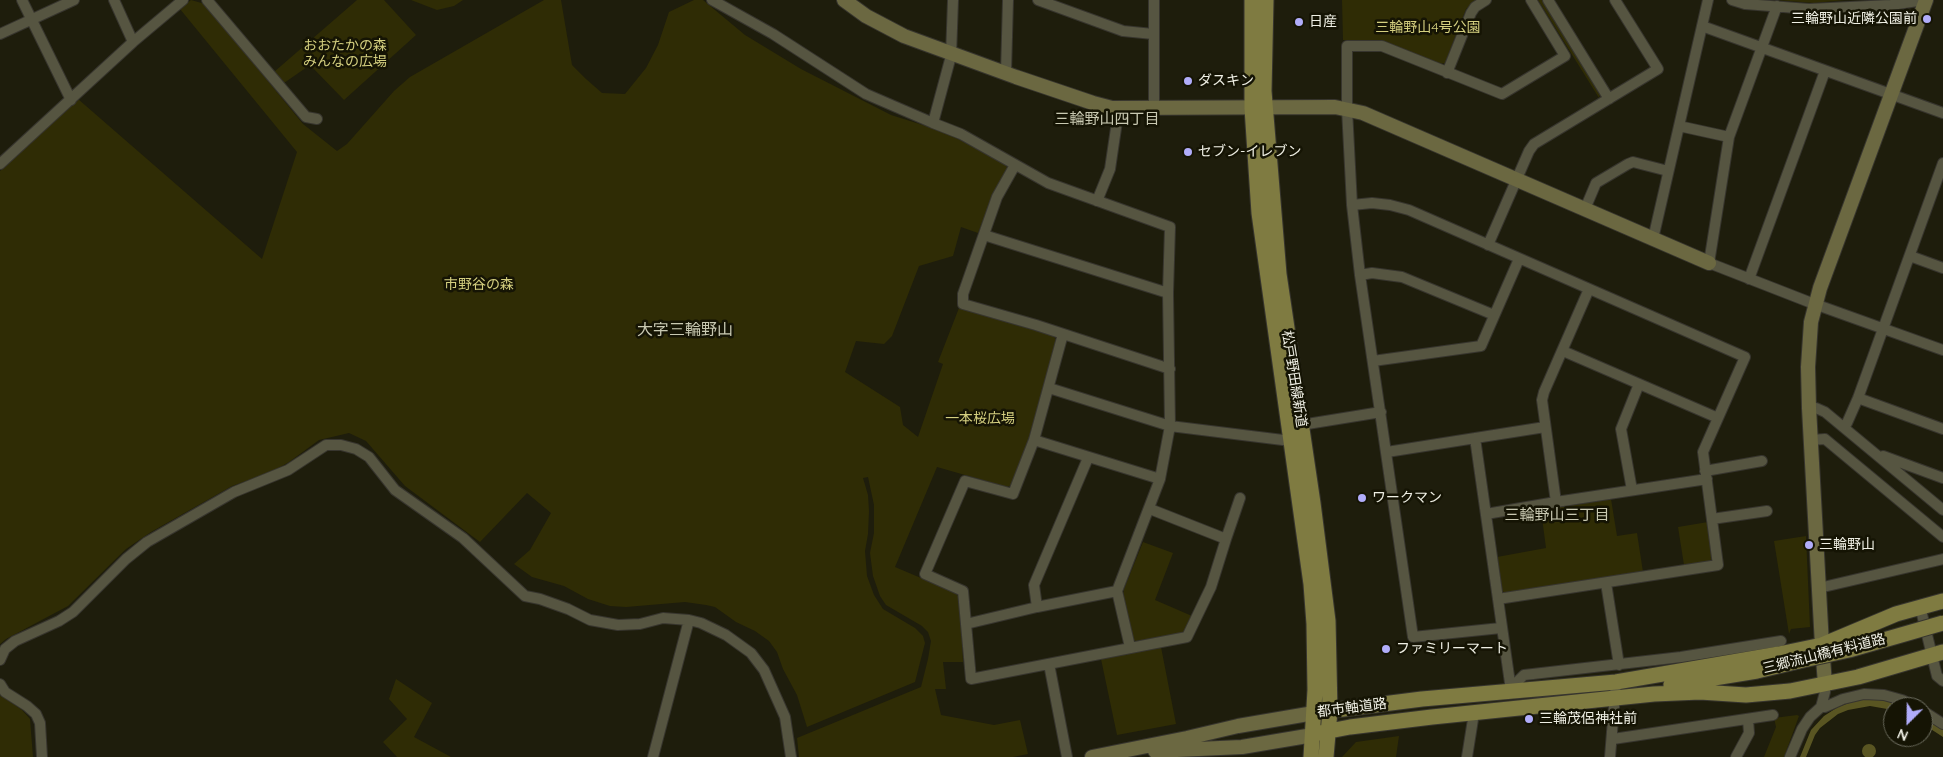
<!DOCTYPE html>
<html>
<head>
<meta charset="utf-8">
<style>
  body { margin:0 }
  #map { position:relative; width:1943px; height:757px; overflow:hidden; background:#1e1d0c; font-family:Quicksand,sans-serif }
  canvas { display:block }
  .north { position:absolute; left:1883px; top:697px; width:50px; height:50px; box-sizing:border-box; background:#151404; border:1px solid #6c6c5e; border-radius:50%; rotate:203deg; font-size:14px; font-weight:700; line-height:20px; text-align:center; color:#efefe4 }
  .north::after { content:''; display:block; margin:auto; width:18px; height:22px; background:#b1adfa; clip-path:polygon(50% 0,100% 100%,50% 72%,0 100%) }
</style>
</head>
<body>
<div id="map">
<canvas width="1943" height="757"></canvas>
<div class="north">N</div>
</div>
<script>
const context = document.querySelector('canvas').getContext('2d');
context.lineJoin = 'round';
function paint(path, color) {
  context.fillStyle = color;
  context.fill(path, 'evenodd');
}
function poly(rows) {
  const path = new Path2D();
  for (const r of rows) {
    if (r.length === 3) {
      path.moveTo(r[0] + r[2], r[1]);
      path.arc(r[0], r[1], r[2], 0, 2 * Math.PI);
      continue;
    }
    path.moveTo(r[0], r[1]);
    for (let i = 2; i < r.length; i += 2) path.lineTo(r[i], r[i + 1]);
  }
  return path;
}
function strokePath(path, color, width, dash) {
  context.strokeStyle = color;
  context.lineWidth = width;
  context.lineCap = dash ? 'butt' : 'round';
  context.setLineDash(dash || []);
  context.stroke(path);
}
function write(font, color, halo, rows, align = 'center') {
  context.font = font + ' Quicksand,"Noto Sans JP",sans-serif';
  context.lineWidth = 5;
  context.setLineDash([]);
  context.textBaseline = 'middle';
  context.strokeStyle = halo;
  context.fillStyle = color;
  for (const [text, x, y, turn = 0] of rows) {
    context.save();
    context.translate(x, y);
    context.rotate((+turn || 0) * Math.PI / 180);
    context.textAlign = isNaN(turn) ? turn : align;
    if (halo) context.strokeText(text, 0, 0);
    context.fillText(text, 0, 0);
    context.restore();
  }
}
const green = poly([
  [191,0,205,4,303,124,337,151,347,144,394,91,410,77,544,0,561,0,572,65,586,79,602,93,625,94,646,68,658,45,669,12,694,0,703,0,745,35,801,69,891,115,945,132,1006,165,1008,171,994,194,978,233,961,227,953,256,919,266,892,336,884,344,856,341,845,372,900,407,903,425,918,437,943,364,938,362,959,308,1054,336,1056,341,1022,463,1012,485,1007,487,937,467,895,567,954,592,960,598,963,662,943,662,946,689,935,689,941,715,994,725,1020,720,1028,754,1013,757,799,757,797,738,921,687,928,659,931,641,928,632,922,626,886,605,880,596,873,576,870,553,874,533,874,505,868,477,863,478,868,495,869,511,868,534,865,551,867,576,874,595,883,609,915,628,923,636,925,643,915,682,807,727,797,695,783,669,777,652,769,641,755,631,736,622,715,607,706,605,685,602,626,607,610,606,588,599,564,586,532,577,514,564,530,550,551,513,527,493,480,542,405,486,366,441,349,433,319,440,289,462,272,472,232,486,151,532,126,549,68,606,6,639,0,644,0,171,78,99,262,259,297,152,180,9],
  [357,0,384,0,416,35,344,100,310,65,284,83,274,72],
  [411,0,463,0,454,6,437,10],
  [1342,0,1476,0,1466,9,1445,63,1440,64,1384,41,1343,40],
  [1538,0,1543,0,1600,95,1599,98],
  [1777,0,1845,0,1814,3],
  [1611,499,1617,536,1637,533,1643,572,1505,593,1501,590,1497,557,1546,548,1541,510],
  [1708,522,1713,557,1710,561,1684,565,1678,527],
  [1806,536,1810,627,1791,629,1789,634,1774,541],
  [1143,542,1173,553,1155,600,1192,616,1184,633,1136,641,1132,639,1123,596,1124,589],
  [1161,647,1176,724,1117,735,1101,659],
  [396,679,432,703,414,737,451,757,397,757,383,742,407,719,389,699],
  [0,695,22,710,30,719,33,757,0,757],
  [1797,715,1799,716,1784,757,1764,757,1776,727,1774,718],
  [1399,736,1396,757,1342,757,1356,742]
]);
const water = poly([
  [1869,699,1891,701,1906,707,1893,707,1893,710,1870,706,1848,710,1838,714,1820,728,1815,735,1806,757,1800,757,1811,730,1824,716,1838,707,1857,700],
  [1923,716,1943,729,1943,737,1923,724],
  [1869,751,7]
]);
const street = poly([
  [22,0,71,100],
  [114,0,133,42],
  [207,0,306,117,317,119],
  [712,0,773,34,866,94,933,123],
  [953,0,951,56,933,123,961,134,1048,183,1170,227,1168,293,1170,426,1160,479,1117,591,1130,647],
  [1038,0,1123,31,1153,34],
  [1154,0,1154,109],
  [1548,0,1609,99],
  [1732,0,1745,4,1809,9,1891,5,1924,0],
  [1777,6,1729,137,1709,263,1809,302,1943,350],
  [1702,26,1943,113],
  [0,34,74,0],
  [1006,73,1008,0],
  [1447,73,1471,13,1475,7,1486,0],
  [1679,126,1729,137],
  [0,164,133,42,183,0],
  [1015,165,997,197,963,294,963,304,1036,325,1170,369],
  [1097,201,1110,169,1119,108],
  [1352,205,1372,203,1390,205,1409,210,1745,357,1703,452,1718,565,1498,599],
  [1585,209,1596,183,1628,164,1633,162,1668,171],
  [984,235,1168,293],
  [1653,239,1708,0],
  [1488,245,1529,151,1534,144,1658,69,1615,0],
  [1910,256,1943,268],
  [1360,275,1372,273,1402,277,1494,315],
  [1749,279,1825,71],
  [1589,289,1544,392,1542,400,1556,502,1707,479],
  [1063,334,1034,440,1013,494,965,481,925,574,963,591,971,679,1187,637,1211,587,1226,539,1150,509],
  [1563,351,1718,418],
  [1373,361,1481,346,1519,259],
  [1049,388,1170,426,1291,441],
  [1858,398,1943,429],
  [1809,408,1816,408,1825,412,1943,510],
  [1301,425,1381,412],
  [1844,427,1847,423,1858,398,1943,163],
  [1475,438,1511,690],
  [1034,440,1160,479],
  [1811,440,1825,439,1943,537],
  [1387,452,1545,427],
  [1883,456,1943,478],
  [1705,471,1762,461],
  [1632,490,1621,429,1639,384],
  [1486,514,1556,502],
  [1712,519,1767,511],
  [1226,539,1240,498],
  [1606,583,1619,665],
  [1819,588,1943,559],
  [1920,606,1937,676,1943,681],
  [1037,607,1034,585,1088,458],
  [966,624,1037,607,1117,591],
  [1501,628,1413,637,1360,275,1352,205,1347,109,1347,46,1382,46,1502,94,1565,56,1531,0],
  [0,660,5,649,15,641,59,621,73,612,126,559,147,542,234,492,288,470,326,445,341,445,356,449,369,457,395,490,463,538,525,596,540,599,568,609,590,620,618,625,640,624,663,618,689,620,701,623,726,635,751,653,764,670,785,717,791,757],
  [1049,664,1067,757],
  [1518,681,1524,675,1681,657,1781,641],
  [0,684,5,692,27,706,36,714,40,723,42,757],
  [1821,707,1825,707,1843,699,1864,694,1884,695,1902,700,1917,707],
  [1923,711,1943,724],
  [1613,739,1773,715],
  [653,757,689,620],
  [1467,757,1474,713],
  [1610,757,1616,682],
  [1736,757,1749,733,1748,719],
  [1790,757,1802,729,1810,717,1821,707,1825,692,1825,684]
]);
const secondary = poly([
  [844,0,866,16,904,36,1016,77,1093,103,1112,108,1335,107,1363,113,1709,263],
  [1825,684,1822,645,1809,408,1808,367,1811,322,1820,288,1926,0],
  [1155,751,1242,747,1313,735],
  [1092,757,1187,738,1238,726,1314,713]
]);
const primary = poly([
  [1252,0,1252,108,1259,213,1311,584,1314,624,1315,690,1311,757],
  [1266,0,1264,91,1279,274,1313,503,1328,621,1330,711,1326,757],
  [1671,685,1757,671,1799,661],
  [1320,712,1422,699,1616,682,1779,654,1822,645,1896,614,1943,601],
  [1319,733,1350,727,1432,717,1654,694,1700,692,1746,695,1790,691,1858,677,1943,652]
]);
const primaryBridge = poly([
  [1799,661,1849,650,1943,623]
]);
const markers = [
  [1927,19,5,"#b1adfa"],
  [1299,22,5,"#b1adfa"],
  [1188,81,5,"#b1adfa"],
  [1188,152,5,"#b1adfa"],
  [1362,498,5,"#b1adfa"],
  [1809,545,5,"#b1adfa"],
  [1386,649,5,"#b1adfa"],
  [1529,719,5,"#b1adfa"]
];
const poiNames = [
  ["三輪野山近隣公園前",1917,19,"right"],
  ["日産",1309,22],
  ["ダスキン",1198,81],
  ["セブン-イレブン",1198,152],
  ["ワークマン",1372,498],
  ["三輪野山",1819,545],
  ["ファミリーマート",1396,649],
  ["三輪茂侶神社前",1539,719]
];
const parkNames = [
  ["三輪野山4号公園",1428,28],
  ["おおたかの森",345,46],
  ["みんなの広場",345,62],
  ["市野谷の森",479,285],
  ["一本桜広場",980,419]
];
const streetNames = [
  ["松戸野田線新道",1294,379,81],
  ["三郷流山橋有料道路",1824,654,-14],
  ["都市軸道路",1352,708,-7]
];
const neighbourhoodNames = [
  ["三輪野山四丁目",1107,119],
  ["三輪野山三丁目",1557,515]
];
const quarterNames = [
  ["大字三輪野山",685,330]
];
paint(green, '#2f2c05');
paint(water, '#595522');
strokePath(street, '#37352e', 12);
strokePath(secondary, '#37352e', 16);
strokePath(primary, '#37352e', 17);
strokePath(street, '#565541', 10);
strokePath(secondary, '#6b6841', 14);
strokePath(primary, '#7f7b41', 15);
strokePath(primaryBridge, '#37352e', 17, []);
strokePath(primaryBridge, '#7f7b41', 15);
for (const [x, y, r, color] of markers) {
  const dot = new Path2D();
  dot.arc(x, y, r, 0, 2 * Math.PI);
  context.fillStyle = color;
  context.fill(dot);
  strokePath(dot, '#151404', 2);
}
write('14px', '#efefe4', '#151404', poiNames, 'left');
write('14px', '#d4cf7f', '#151404', parkNames);
write('14px', '#efefe4', '#151404', streetNames);
write('15px', '#c9c9b2', '#151404', neighbourhoodNames);
write('16px', '#c9c9b2', '#151404', quarterNames);
</script>
</body>
</html>
